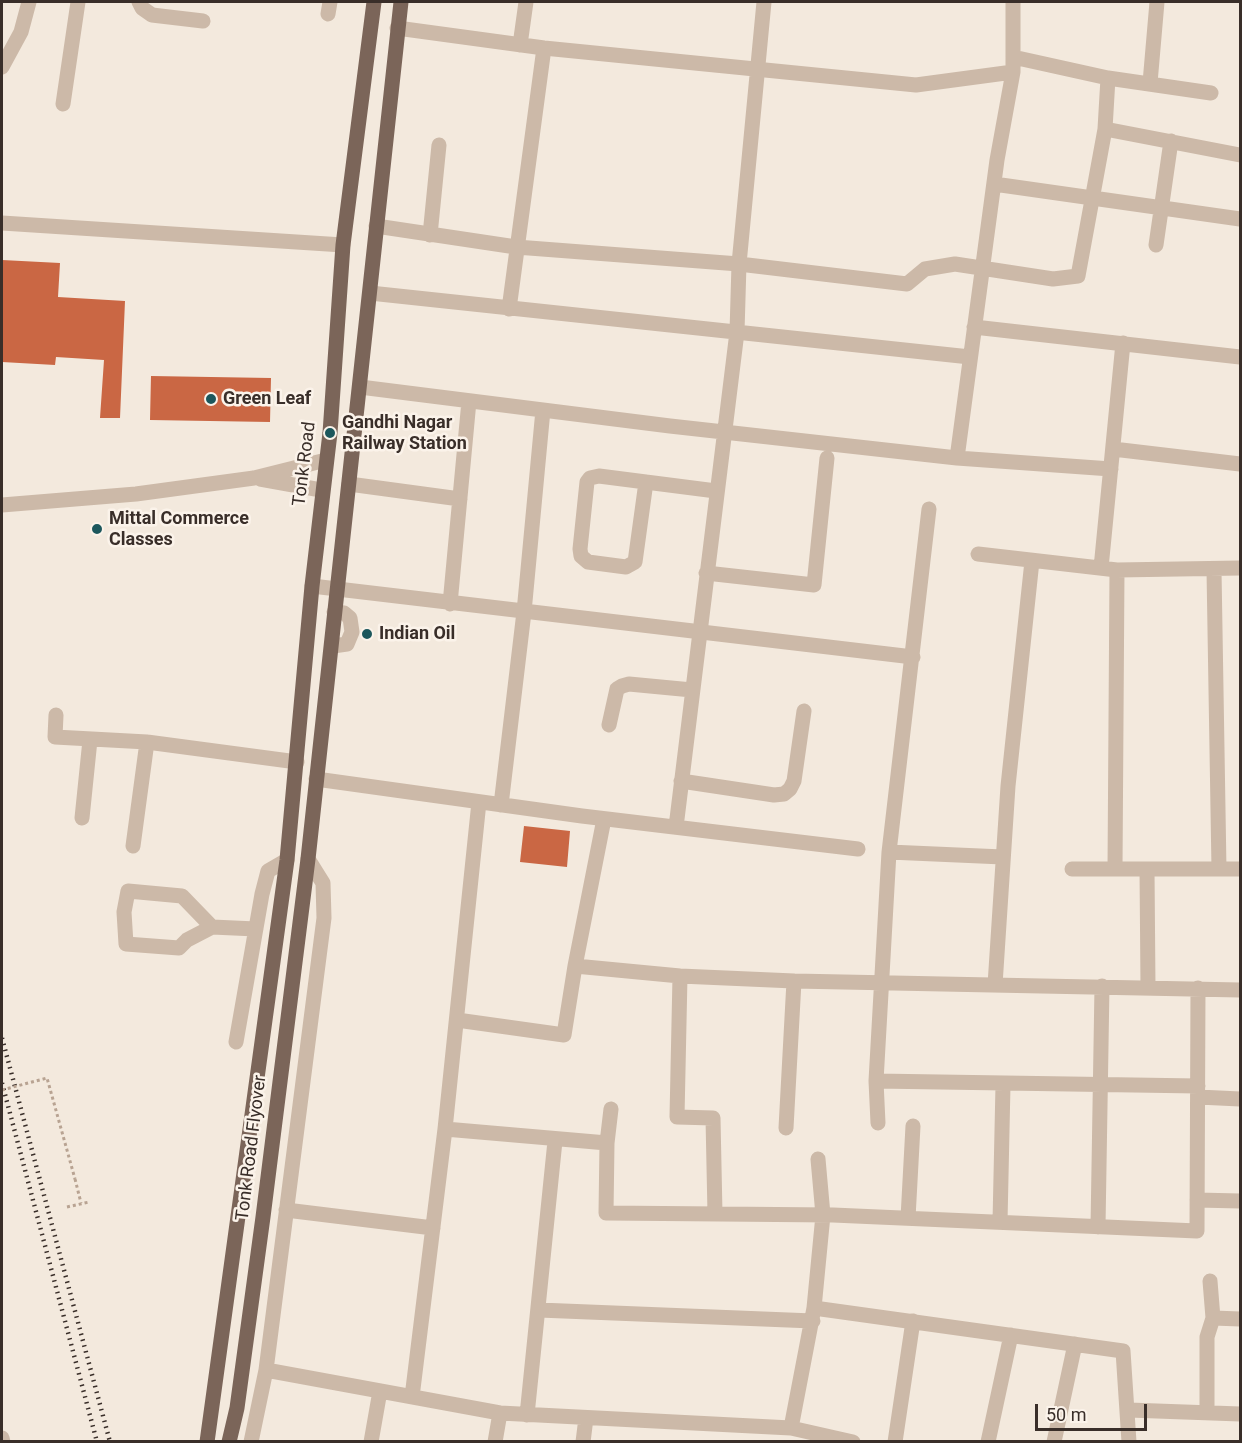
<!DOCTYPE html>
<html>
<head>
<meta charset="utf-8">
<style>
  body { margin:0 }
  #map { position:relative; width:1242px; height:1443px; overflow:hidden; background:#f3e9dd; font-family:Roboto,sans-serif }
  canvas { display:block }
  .frame { position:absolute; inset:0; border:3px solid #392e29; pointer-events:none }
  .scale { position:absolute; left:1035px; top:1404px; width:112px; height:27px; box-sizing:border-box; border:3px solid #392e29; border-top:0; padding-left:8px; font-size:18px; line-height:21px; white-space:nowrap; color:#392e29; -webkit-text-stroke:4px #fbf3ea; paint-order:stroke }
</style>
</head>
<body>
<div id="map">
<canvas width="1242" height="1443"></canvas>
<div class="frame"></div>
<div class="scale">50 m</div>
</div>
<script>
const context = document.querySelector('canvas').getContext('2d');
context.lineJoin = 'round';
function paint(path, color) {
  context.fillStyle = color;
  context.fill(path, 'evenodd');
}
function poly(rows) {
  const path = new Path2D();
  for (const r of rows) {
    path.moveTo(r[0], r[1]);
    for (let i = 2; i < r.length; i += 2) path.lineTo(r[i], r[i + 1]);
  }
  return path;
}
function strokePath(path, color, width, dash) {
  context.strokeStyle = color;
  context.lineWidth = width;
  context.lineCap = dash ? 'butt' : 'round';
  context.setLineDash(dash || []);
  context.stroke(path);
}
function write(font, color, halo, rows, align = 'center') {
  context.font = font + ' Roboto,sans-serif';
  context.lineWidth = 5;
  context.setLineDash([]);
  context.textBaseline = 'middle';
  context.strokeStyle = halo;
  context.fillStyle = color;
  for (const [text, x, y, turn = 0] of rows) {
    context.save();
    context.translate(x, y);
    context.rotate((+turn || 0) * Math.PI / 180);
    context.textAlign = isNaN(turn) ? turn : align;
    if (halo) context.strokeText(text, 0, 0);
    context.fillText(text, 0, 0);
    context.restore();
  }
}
const building = poly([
  [2,260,60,263,58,297,125,301,120,418,100,418,104,360,56,357,55,365,2,362],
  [151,376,271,378,270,422,150,420],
  [524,826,570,831,567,867,520,862]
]);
const path = poly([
  [75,1179,81,1203],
  [67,1207,89,1202]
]);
const minor = poly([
  [139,2,142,8,152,15,203,21],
  [328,14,330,2],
  [397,28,544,48,916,85,1013,72],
  [520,45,526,2],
  [1013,57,1108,78,1105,129],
  [2,67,21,32,29,2],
  [1108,78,1211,93],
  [1150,83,1157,2],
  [63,104,78,2],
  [994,184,1240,219],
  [2,223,343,245],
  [376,226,516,247,739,264,907,284,925,269,955,264,1053,279,1078,276,1105,129,1240,155],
  [430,235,439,145],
  [1156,245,1171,141],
  [370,293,970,357],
  [509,309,544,48],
  [974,327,1240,357],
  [360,387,670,426,957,458,1111,469],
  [1113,449,1240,464],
  [957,458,997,160,1013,72,1013,2],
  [260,479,321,490],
  [646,482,635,562,626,567,588,562,581,556,580,549,587,482,590,478,599,476,716,491],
  [349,484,460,499],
  [2,505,136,494,254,478,326,460],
  [978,554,1117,570,1240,568],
  [1101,568,1123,343],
  [1214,570,1219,869],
  [706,573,814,585,827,458],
  [312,586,913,657],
  [450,604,469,401],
  [333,646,347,644,352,632,350,618,344,613,334,612],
  [56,715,55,737,147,742,297,762],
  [609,725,617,689,622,686,629,684,692,690],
  [316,779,582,816,858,849],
  [681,781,774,795,784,794,790,789,794,781,804,711],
  [501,805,524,612,543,410],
  [82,818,90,740],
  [676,827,737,332,739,264,764,2],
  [133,846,147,742],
  [889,852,1003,857],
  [1072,869,1240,869],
  [1115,869,1117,570],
  [1147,869,1148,987],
  [212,927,182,896,128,891,124,912,126,944,179,948,187,940,212,927,256,929],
  [575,966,680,976,794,981,1240,990],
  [680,976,677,1117,713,1118,715,1214],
  [995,985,1008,786,1032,561],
  [457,1020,564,1035,575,966,604,819],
  [236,1042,262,894,268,871,287,860],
  [876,1081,1198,1086],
  [1198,1097,1240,1099],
  [611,1109,607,1143,606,1213,833,1215,1197,1231,1198,988],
  [878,1123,876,1081,889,852,929,509],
  [786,1128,794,981],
  [445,1129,607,1143],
  [1197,1200,1240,1201],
  [286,1210,433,1228],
  [908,1218,913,1126],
  [1000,1222,1003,1085],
  [1098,1227,1102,986],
  [1210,1281,1213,1318,1240,1319],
  [814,1308,1123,1351,1129,1442],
  [539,1310,813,1321],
  [266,1370,500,1413,791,1428,853,1442],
  [412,1397,445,1129,479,802],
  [1129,1410,1240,1414],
  [1207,1413,1207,1337,1213,1318],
  [527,1415,555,1141],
  [791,1428,814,1308,823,1215,818,1159],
  [2,1438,3,1442],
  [251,1442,266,1370,324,918,323,883,308,859],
  [371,1442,380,1391],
  [495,1442,500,1413],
  [583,1442,586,1418],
  [895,1442,913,1321],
  [988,1442,1011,1335],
  [1054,1442,1075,1344]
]);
const major = poly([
  [207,1442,287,860,312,586,330,433,343,245,374,2],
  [229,1442,237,1408,263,1217,308,859,401,2]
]);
const rail = poly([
  [2,1038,110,1442],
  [2,1083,97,1442]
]);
const pathBridge = poly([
  [2,1090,47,1078,75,1179]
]);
const markers = [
  [211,399,6,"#1c575c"],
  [330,433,6,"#1c575c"],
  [97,529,6,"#1c575c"],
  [367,634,6,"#1c575c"]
];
const poiNames = [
  ["Green Leaf",223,399],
  ["Gandhi Nagar",342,423],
  ["Railway Station",342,444],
  ["Mittal Commerce",109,519],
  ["Classes",109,540],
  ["Indian Oil",379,634]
];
const streetNames = [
  ["Tonk Road",305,464,-83],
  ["Tonk Road Flyover",252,1148,-83]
];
paint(building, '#ca6744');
strokePath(path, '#b8a392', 3, [3, 3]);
strokePath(minor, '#ccb9a8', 15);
strokePath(major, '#7b6559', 15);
strokePath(rail, '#392e29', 4.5, [1.5, 4.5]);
strokePath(pathBridge, '#b8a392', 3, [3, 3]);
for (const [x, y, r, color] of markers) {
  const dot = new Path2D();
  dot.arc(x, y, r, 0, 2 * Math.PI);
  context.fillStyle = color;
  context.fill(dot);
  strokePath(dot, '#fbf3ea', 2);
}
write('bold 18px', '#392e29', '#fbf3ea', poiNames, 'left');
write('18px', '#392e29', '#fbf3ea', streetNames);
</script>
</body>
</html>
